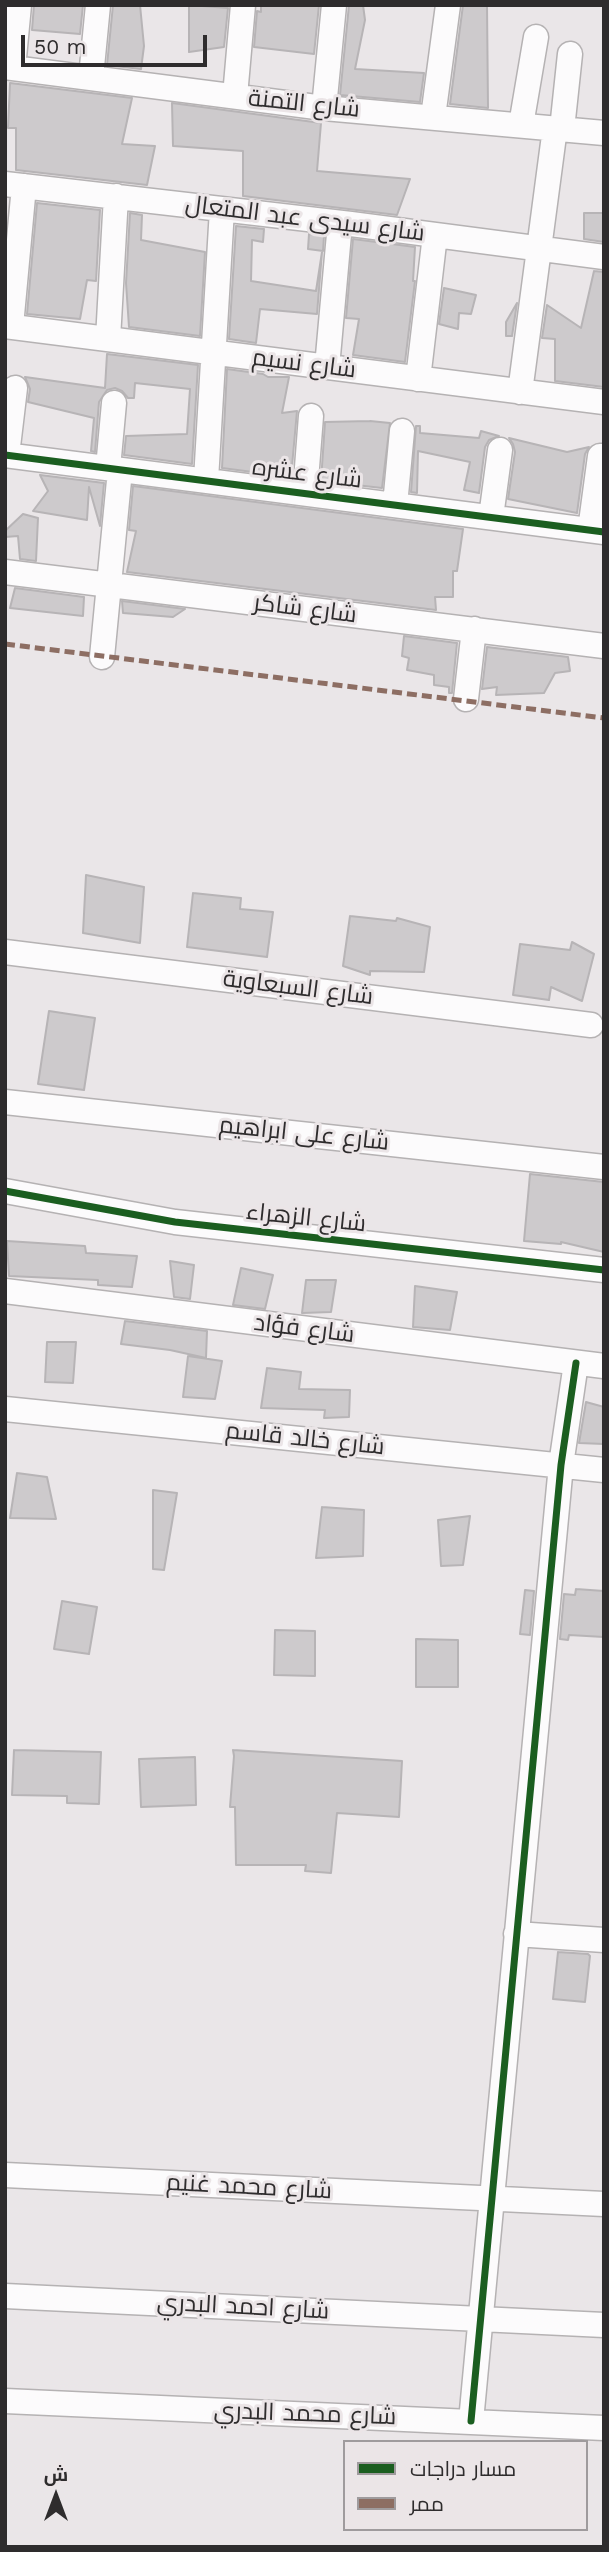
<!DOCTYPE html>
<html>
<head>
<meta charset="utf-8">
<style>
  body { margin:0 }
  #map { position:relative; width:609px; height:2552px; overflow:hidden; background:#eae6e8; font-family:"Work Sans",Cairo,sans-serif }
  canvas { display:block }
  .frame { position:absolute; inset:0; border:7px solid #2e2c2d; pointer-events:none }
  .legend { position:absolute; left:343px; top:2440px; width:245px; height:91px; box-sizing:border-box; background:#ebe5e7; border:2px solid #9f9b9d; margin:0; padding:9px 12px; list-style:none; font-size:21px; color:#2e2c2d }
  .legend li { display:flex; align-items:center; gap:14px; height:35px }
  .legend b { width:35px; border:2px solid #9f9b9d }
  .north { position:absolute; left:21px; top:2461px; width:70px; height:70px; -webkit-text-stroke:5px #ebe5e7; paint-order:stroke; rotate:0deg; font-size:19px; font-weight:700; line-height:28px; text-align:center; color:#2e2c2d }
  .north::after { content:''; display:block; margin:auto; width:24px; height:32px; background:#2e2c2d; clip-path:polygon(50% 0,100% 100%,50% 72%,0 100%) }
  .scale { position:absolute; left:21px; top:35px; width:186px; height:32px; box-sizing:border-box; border:4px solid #2e2c2d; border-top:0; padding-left:9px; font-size:21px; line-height:24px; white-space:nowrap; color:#2e2c2d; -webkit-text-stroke:5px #ebe5e7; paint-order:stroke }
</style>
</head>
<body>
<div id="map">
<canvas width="609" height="2552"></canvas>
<div class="frame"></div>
<ul class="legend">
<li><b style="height:9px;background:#1b5e20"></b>مسار دراجات</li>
<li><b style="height:9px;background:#8d6e63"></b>ممر</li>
</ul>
<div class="north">ش</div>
<div class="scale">50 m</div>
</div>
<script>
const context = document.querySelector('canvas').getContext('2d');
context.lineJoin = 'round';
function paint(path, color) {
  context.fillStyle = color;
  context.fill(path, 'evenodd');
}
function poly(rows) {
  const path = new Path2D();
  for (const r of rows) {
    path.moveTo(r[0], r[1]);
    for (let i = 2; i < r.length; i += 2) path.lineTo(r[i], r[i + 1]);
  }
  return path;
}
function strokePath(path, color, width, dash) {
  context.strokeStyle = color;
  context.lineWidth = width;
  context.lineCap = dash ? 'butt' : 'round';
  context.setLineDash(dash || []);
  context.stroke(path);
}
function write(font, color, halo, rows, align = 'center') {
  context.font = font + ' "Work Sans",Cairo,sans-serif';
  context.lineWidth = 6;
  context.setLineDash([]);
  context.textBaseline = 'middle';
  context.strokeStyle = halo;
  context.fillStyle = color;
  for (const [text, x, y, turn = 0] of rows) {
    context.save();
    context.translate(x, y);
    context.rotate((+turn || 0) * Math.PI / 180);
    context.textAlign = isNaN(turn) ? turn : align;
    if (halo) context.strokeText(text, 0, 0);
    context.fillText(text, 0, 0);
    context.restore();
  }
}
const building = poly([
  [34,5,83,5,80,34,32,30,34,5],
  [113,5,140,5,144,46,141,69,107,65,113,5],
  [189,5,228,8,224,47,189,52,189,5],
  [261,5,319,5,314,54,254,47,257,11,261,12,261,5],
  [349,5,363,5,365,20,355,69,424,73,420,102,340,95,349,5],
  [463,5,487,5,488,108,450,104,463,5],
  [10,83,132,98,122,144,155,146,147,185,16,170,16,128,8,128,10,83],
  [172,103,321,123,317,171,410,179,397,215,243,196,243,151,173,146,172,103],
  [37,203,100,210,96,281,87,280,80,319,27,314,37,203],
  [130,213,142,215,141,240,205,252,200,336,129,327,126,283,130,213],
  [584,213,604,213,604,242,584,239,584,213],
  [236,226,264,229,263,242,252,240,251,281,316,291,322,252,317,314,260,309,256,343,229,339,236,226],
  [309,234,324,236,323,251,308,249,309,234],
  [353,239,415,247,413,281,415,281,405,362,353,355,359,319,346,318,353,239],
  [594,271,604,272,604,387,555,381,555,339,542,338,547,305,581,328,594,271],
  [444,288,476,295,471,314,459,313,458,329,439,324,444,288],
  [517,303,512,336,506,336,506,322,517,303],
  [107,354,198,365,192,464,124,455,126,436,187,434,190,389,135,383,134,398,128,398,122,391,115,388,107,390,99,402,95,452,91,451,94,418,28,402,30,389,25,377,105,388,107,354],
  [227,369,263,374,268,377,289,377,282,413,297,411,291,477,222,468,227,369],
  [370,421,390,423,382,488,321,481,325,422,370,421],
  [416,426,420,426,420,433,479,438,481,431,499,436,489,440,485,447,479,493,464,490,470,462,418,451,417,493,411,492,416,426],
  [509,438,567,452,589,447,585,454,577,513,508,499,515,452,513,444,509,438],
  [40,475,104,483,100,526,89,487,87,520,33,511,48,491,40,475],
  [133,486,463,529,457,571,453,571,453,597,435,597,436,610,127,572,136,531,129,530,133,486],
  [23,514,38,518,36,561,20,559,18,536,5,537,5,531,23,514],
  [15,588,84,597,83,616,10,608,15,588],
  [122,601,185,609,173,617,123,613,122,601],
  [404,636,457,643,452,693,449,693,449,687,434,685,434,675,407,670,409,658,402,656,404,636],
  [487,647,568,657,570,671,555,673,544,693,496,695,497,687,482,689,487,647],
  [86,875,144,887,140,943,83,933,86,875],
  [193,893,241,898,240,909,273,912,267,957,187,947,193,893],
  [350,916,396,921,397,918,430,927,424,972,370,971,370,975,343,966,350,916],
  [572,942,594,954,582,1001,551,987,549,1000,513,995,520,944,570,950,572,942],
  [49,1011,95,1018,84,1090,38,1084,49,1011],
  [530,1174,604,1182,604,1252,561,1242,561,1244,524,1241,530,1174],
  [7,1241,85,1246,86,1253,137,1256,132,1287,98,1285,98,1280,9,1276,7,1241],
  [170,1261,194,1265,190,1299,174,1297,170,1261],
  [241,1268,273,1275,265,1309,233,1305,241,1268],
  [306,1280,336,1280,331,1312,302,1313,306,1280],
  [415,1286,457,1292,450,1330,413,1327,415,1286],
  [125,1321,207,1331,206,1358,170,1350,121,1344,125,1321],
  [47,1342,76,1342,73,1383,45,1382,47,1342],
  [188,1356,222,1361,215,1399,183,1397,188,1356],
  [267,1368,301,1372,299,1389,350,1390,349,1417,324,1418,325,1410,261,1408,267,1368],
  [586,1402,604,1407,604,1444,579,1443,586,1402],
  [17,1473,47,1477,56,1519,10,1518,17,1473],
  [153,1490,177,1493,164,1570,153,1569,153,1490],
  [322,1507,364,1510,363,1556,316,1558,322,1507],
  [470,1516,463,1565,441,1566,438,1520,470,1516],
  [576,1589,604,1591,604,1637,569,1635,568,1640,560,1639,564,1594,575,1595,576,1589],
  [525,1590,534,1591,530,1635,520,1634,525,1590],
  [62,1601,97,1607,89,1654,54,1649,62,1601],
  [275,1630,315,1631,315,1676,274,1675,275,1630],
  [416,1639,458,1640,458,1687,416,1687,416,1639],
  [14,1750,101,1752,99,1804,67,1803,67,1796,12,1795,14,1750],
  [233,1750,402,1761,399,1817,337,1813,331,1873,305,1871,306,1865,236,1865,235,1807,230,1807,234,1756,233,1750],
  [195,1757,196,1805,141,1807,139,1759,195,1757],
  [558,1952,588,1954,590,1956,585,2002,553,1999,558,1952]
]);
const minor = poly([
  [5,67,324,108,604,133],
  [13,68,19,5],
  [91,77,98,5],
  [235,96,243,5],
  [324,108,334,5],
  [433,117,448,5],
  [521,125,536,37],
  [562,129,570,54],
  [5,184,351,224,604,257],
  [5,326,604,402],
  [11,326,24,186],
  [108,339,116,196],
  [327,367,340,223],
  [418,379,435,235],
  [520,392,555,128],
  [5,455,604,532],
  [7,455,15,388],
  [108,468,114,403],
  [206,480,222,209],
  [305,493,311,416],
  [395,505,402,431],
  [491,517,500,450],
  [590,530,600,456],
  [5,572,604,646],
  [102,657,120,470],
  [466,699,474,629],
  [5,952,591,1025],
  [5,1102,604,1167],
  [5,1191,175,1222,604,1270],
  [5,1291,604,1366],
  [5,1409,604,1470],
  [516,1934,604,1940],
  [5,2175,604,2204],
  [5,2296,604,2325],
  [5,2401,604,2428],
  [471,2421,561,1465,576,1363]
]);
const quiet = poly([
  [5,644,604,718]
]);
const cycleway = poly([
  [5,455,604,532],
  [5,1191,175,1222,604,1270],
  [471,2421,561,1465,576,1363]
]);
const streetNames = [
  ["شارع التمنة",304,104,6],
  ["شارع سيدى عبد المتعال",305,219,7],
  ["شارع نسيم",304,364,7],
  ["شارع عشره",307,474,7],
  ["شارع شاكر",305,609,7],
  ["شارع السبعاوية",298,988,7],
  ["شارع على ابراهيم",304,1134,6],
  ["شارع الزهراء",306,1218,6],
  ["شارع فؤاد",304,1329,7],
  ["شارع خالد قاسم",305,1439,6],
  ["شارع محمد غنيم",249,2187,3],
  ["شارع احمد البدري",243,2307,3],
  ["شارع محمد البدري",305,2414,2]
];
paint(building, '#cdcacc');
strokePath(building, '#b7b4b6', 2);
strokePath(minor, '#b5b2b3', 27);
strokePath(minor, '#fcfbfc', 24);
strokePath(quiet, '#8d6e63', 5, [10, 5]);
strokePath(cycleway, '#1b5e20', 7);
write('24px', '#2e2c2d', '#ebe5e7', streetNames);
</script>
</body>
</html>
